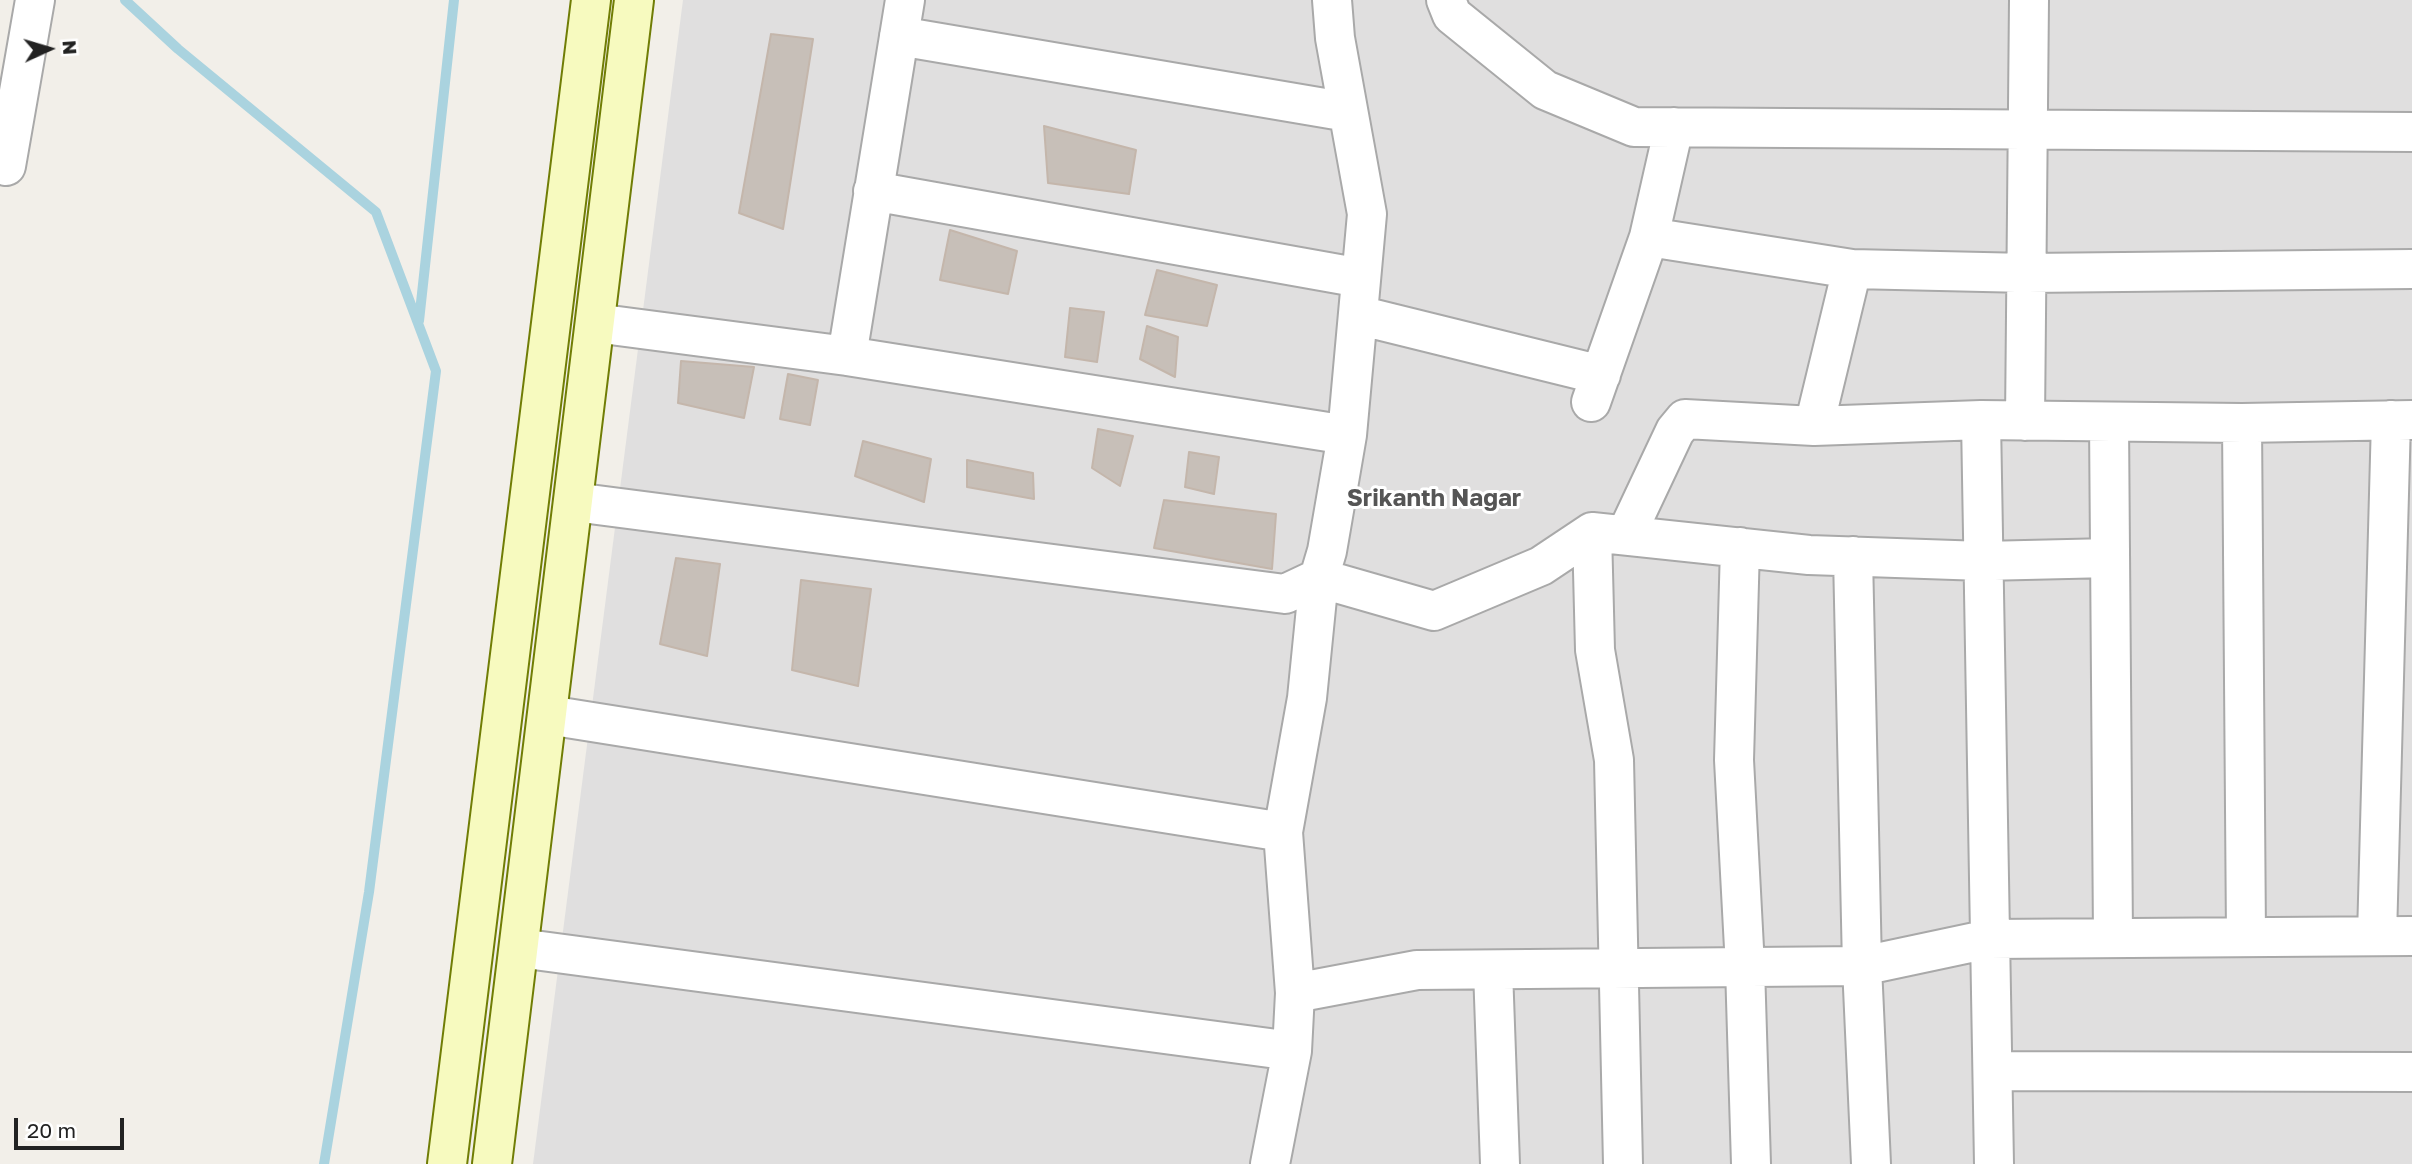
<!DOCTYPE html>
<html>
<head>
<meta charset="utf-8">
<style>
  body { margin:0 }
  #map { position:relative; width:2412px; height:1164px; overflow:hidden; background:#f2efe9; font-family:"Golos Text",sans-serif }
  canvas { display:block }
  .north { position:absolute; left:14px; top:14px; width:70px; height:70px; -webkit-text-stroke:5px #fff; paint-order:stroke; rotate:86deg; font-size:19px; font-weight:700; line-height:28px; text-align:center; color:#222 }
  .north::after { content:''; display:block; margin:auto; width:24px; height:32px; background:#222; clip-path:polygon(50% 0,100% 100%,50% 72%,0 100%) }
  .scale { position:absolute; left:14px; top:1118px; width:110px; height:32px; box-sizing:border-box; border:4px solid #222; border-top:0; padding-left:9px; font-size:21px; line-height:24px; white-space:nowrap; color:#222; -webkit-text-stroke:5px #fff; paint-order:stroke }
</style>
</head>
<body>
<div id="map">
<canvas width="2412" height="1164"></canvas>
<div class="north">N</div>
<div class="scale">20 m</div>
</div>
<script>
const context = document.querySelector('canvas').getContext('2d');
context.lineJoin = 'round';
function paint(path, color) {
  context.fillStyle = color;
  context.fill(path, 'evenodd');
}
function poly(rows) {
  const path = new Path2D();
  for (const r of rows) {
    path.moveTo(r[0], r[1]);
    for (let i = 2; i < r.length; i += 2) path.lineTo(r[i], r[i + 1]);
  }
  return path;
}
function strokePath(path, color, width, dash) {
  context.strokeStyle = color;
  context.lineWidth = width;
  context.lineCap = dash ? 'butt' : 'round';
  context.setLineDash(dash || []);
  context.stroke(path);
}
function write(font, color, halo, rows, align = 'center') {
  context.font = font + ' "Golos Text",sans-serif';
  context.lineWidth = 6;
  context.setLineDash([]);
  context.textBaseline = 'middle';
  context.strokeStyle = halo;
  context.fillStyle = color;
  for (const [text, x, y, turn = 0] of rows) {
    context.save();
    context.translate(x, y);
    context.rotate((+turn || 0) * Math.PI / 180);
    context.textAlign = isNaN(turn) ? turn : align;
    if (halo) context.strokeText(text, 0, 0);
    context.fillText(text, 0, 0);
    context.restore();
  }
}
const residential = poly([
  [683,0,2412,0,2412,1164,533,1164]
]);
const stream = poly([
  [125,0,178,49,376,212,436,371,369,892,324,1164],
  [419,321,454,0]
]);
const building = poly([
  [771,34,813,39,783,229,739,213,771,34],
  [1044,126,1136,150,1129,194,1048,183,1044,126],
  [950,230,1017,251,1008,294,940,280,950,230],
  [1157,270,1217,285,1207,326,1145,315,1157,270],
  [1070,308,1104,312,1097,362,1065,357,1070,308],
  [1147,326,1178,337,1175,377,1140,359,1147,326],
  [681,361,754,367,744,418,678,403,681,361],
  [788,374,818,380,810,425,780,419,788,374],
  [1098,429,1133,436,1120,486,1092,468,1098,429],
  [863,441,931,459,924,502,855,476,863,441],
  [1189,452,1219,457,1214,494,1185,487,1189,452],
  [967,460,1033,473,1034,499,967,487,967,460],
  [1164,500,1276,514,1272,569,1154,548,1164,500],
  [676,558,720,564,707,656,660,644,676,558],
  [801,580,871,589,858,686,792,670,801,580]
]);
const street = poly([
  [1446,0,1452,15,1545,90,1634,127,2412,132],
  [899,36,1348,112],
  [6,166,35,0],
  [873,191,1361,278],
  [1649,237,1852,269,2027,273,2412,269],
  [1358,315,1601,375],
  [595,323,847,356,1347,435],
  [847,356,905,0],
  [1591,402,1649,237,1674,127],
  [1981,420,1994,1164],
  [2025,421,2029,0],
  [2109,422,2113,938],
  [2242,423,2246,937],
  [1814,426,1852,269],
  [574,502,1285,594,1319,578,1327,551,1347,435,1367,214,1335,38,1332,0],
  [1592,532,1595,650,1614,760,1623,1164],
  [1626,535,1675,431,1685,419,1814,426,1981,420,2242,423,2412,420],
  [1740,547,1734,760,1745,967,1751,1164],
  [1853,556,1862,966,1871,1164],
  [548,715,1283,832],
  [2377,936,2391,420],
  [519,948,1292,1051],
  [1493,970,1500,1164],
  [1295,993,1417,970,1862,966,1989,939,2412,936],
  [1993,1071,2412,1072],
  [1270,1164,1292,1051,1295,993,1283,832,1307,698,1319,578,1434,611,1541,566,1592,532,1809,555,1983,561,2110,558]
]);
const secondary = poly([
  [447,1164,591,0],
  [492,1164,634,0]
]);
const neighbourhoodNames = [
  ["Srikanth Nagar",1434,498]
];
paint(residential, '#e0dfdf');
strokePath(stream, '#aad3df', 10);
paint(building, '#c7bfb8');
strokePath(building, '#c4b6ab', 2);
strokePath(street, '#a9a9a9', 42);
strokePath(secondary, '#707d05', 42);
strokePath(street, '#fff', 38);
strokePath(secondary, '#f7fabf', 38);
write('bold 24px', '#555', '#fff', neighbourhoodNames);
</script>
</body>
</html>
